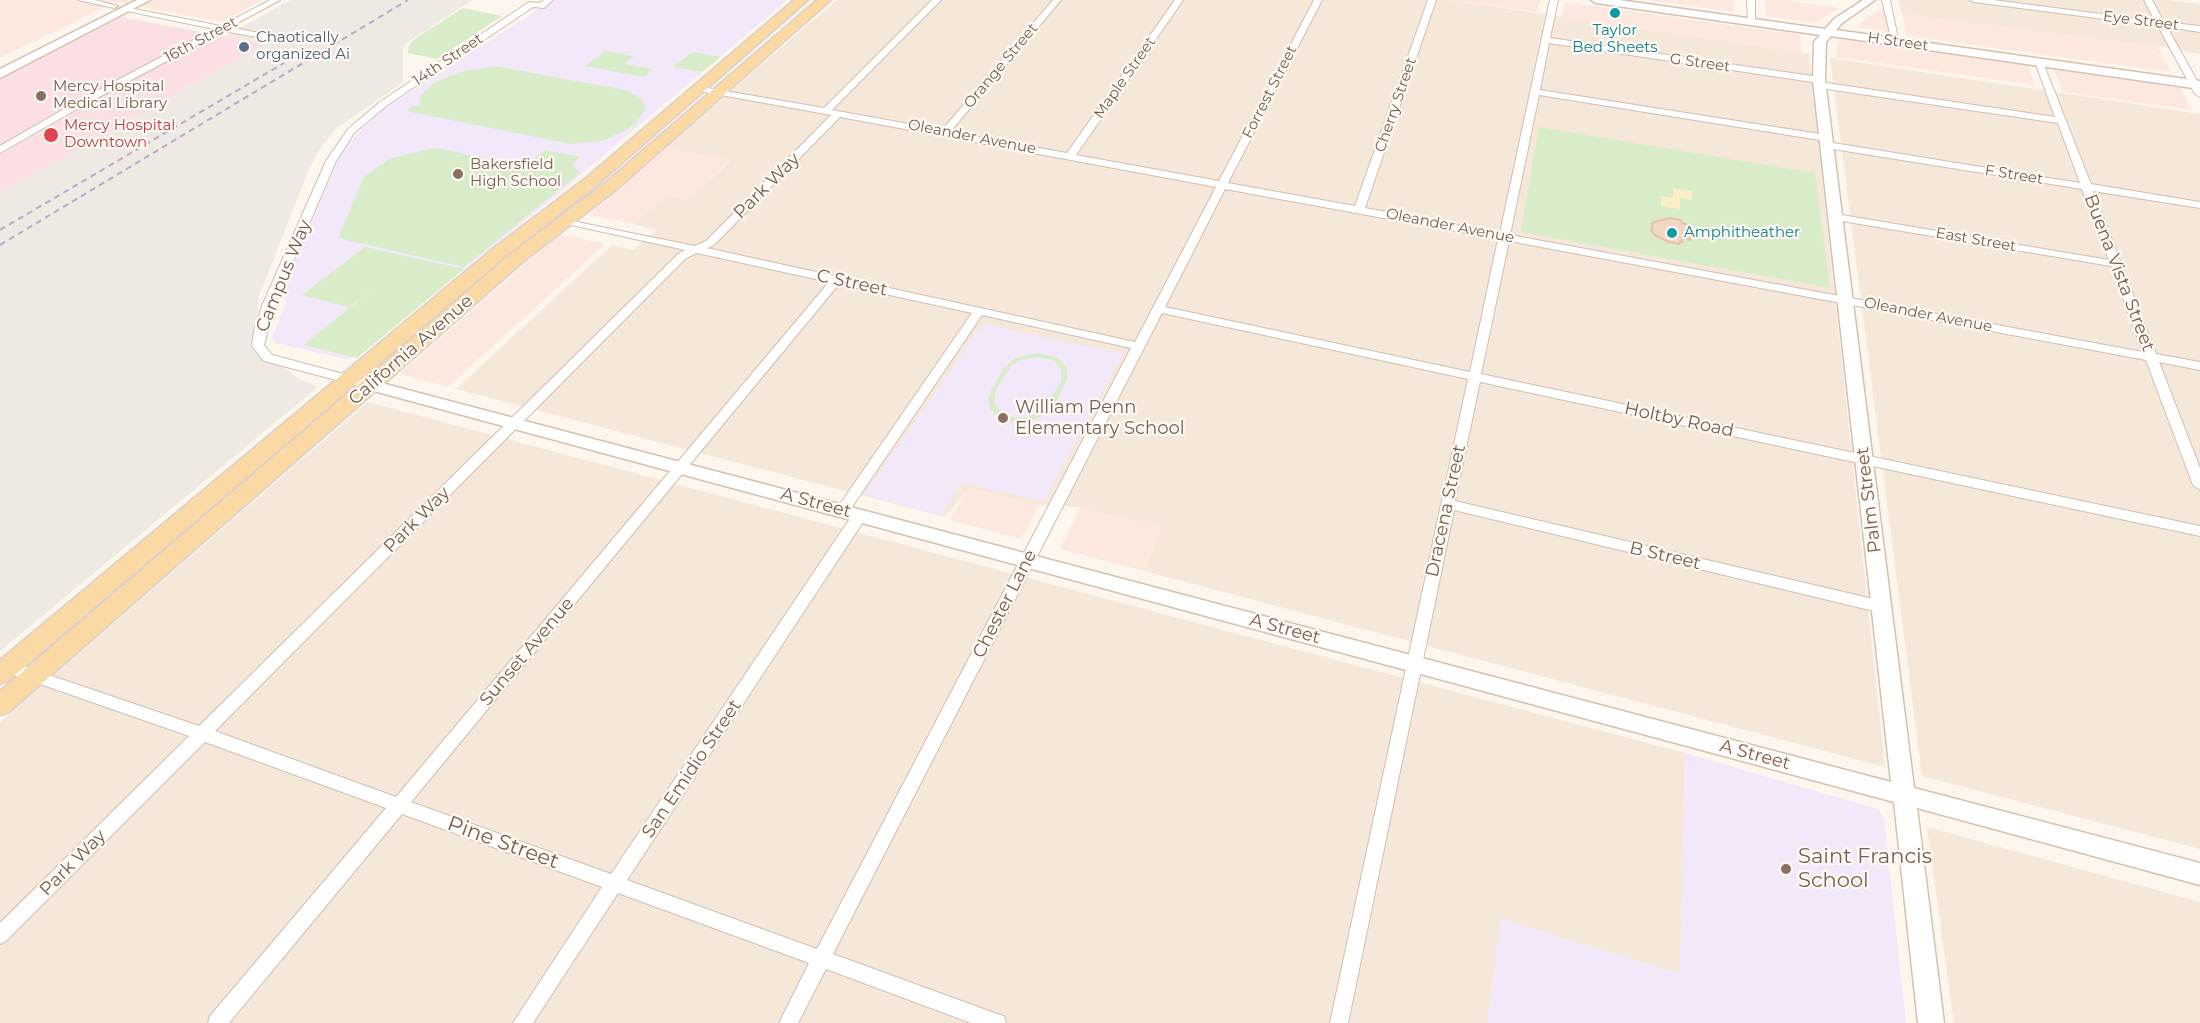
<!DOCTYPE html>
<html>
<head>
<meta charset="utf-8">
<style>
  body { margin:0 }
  canvas { display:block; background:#fdf6ec }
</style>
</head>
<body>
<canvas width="2200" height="1023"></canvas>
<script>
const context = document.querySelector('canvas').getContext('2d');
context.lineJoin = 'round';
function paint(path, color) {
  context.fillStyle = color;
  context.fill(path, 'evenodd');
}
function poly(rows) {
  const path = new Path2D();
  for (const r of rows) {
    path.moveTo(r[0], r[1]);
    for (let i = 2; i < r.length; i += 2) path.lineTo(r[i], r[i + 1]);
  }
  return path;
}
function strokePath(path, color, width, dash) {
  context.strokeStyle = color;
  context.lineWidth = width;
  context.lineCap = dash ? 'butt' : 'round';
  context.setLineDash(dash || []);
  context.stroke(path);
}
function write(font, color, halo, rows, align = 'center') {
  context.font = font + ' Montserrat,sans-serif';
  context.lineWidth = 4.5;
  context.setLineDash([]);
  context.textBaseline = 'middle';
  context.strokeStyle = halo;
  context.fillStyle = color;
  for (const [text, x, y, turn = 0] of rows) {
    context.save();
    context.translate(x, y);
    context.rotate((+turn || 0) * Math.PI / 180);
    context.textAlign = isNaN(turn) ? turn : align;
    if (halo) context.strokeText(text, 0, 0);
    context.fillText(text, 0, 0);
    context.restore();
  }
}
const residential = poly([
  [837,0,1450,0,1809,54,1885,767,1144,571,1162,527,1080,507,1039,505,970,488,944,517,456,389,612,245,633,250,656,230,634,224,666,195,690,200,730,161,665,147],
  [1898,0,2169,0,2200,4,2200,54,2157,46,1902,14],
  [1830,58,2200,114,2200,849,1922,776],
  [368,402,1685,753,1680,974,1501,919,1487,1023,0,1023,0,722],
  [1927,827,2200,902,2200,1023,1954,1023]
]);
const commercial = poly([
  [0,0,262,0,222,22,116,2,0,58],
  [1450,0,1540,0,1537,12],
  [1650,0,1733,0,1734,12],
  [1765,0,1784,0,1839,8,1816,23,1766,16],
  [1565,2,1800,35,1802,53,1562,18],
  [1884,8,1890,33,1856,27,1864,20],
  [1902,14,2157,46,2171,72,1907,36],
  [1839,39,2028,66,2035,85,1836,57],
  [2054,70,2180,88,2192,110,2063,92],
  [665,147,730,160,690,200,666,195,634,224,589,215],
  [560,234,605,244,448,387,399,374],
  [969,488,1039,505,1021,539,950,520],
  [1080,507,1162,527,1144,571,1060,549]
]);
const industrial = poly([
  [291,0,473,0,406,43,403,48,403,82,337,128,322,146,310,167,259,296,256,325,259,337,274,360,299,379,318,387,0,651,0,159]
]);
const education = poly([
  [553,0,787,0,551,200,350,360,275,343,272,337,286,302,281,294,344,147,382,110],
  [983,324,1123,354,1044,501,961,483,941,516,864,495],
  [1685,753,1878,809,1884,819,1906,1023,1487,1023,1501,919,1680,974]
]);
const medical = poly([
  [121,17,264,44,0,193,0,78]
]);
const green = poly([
  [463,8,502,16,437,59,408,53,409,45,416,38],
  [605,51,634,56,624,64,653,69,644,77,585,66],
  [692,52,721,57,702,72,673,67],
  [495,66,625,90,641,98,646,108,635,124,624,131,602,141,571,144,406,111,414,106,420,106,420,96,435,82,464,71],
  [1539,127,1815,173,1830,288,1521,232],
  [436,148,517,165,527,164,545,150,581,157,572,164,580,173,464,267,338,238,364,177,391,158],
  [365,247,464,269,357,358,303,345,371,291,349,307,302,295],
  [1040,353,1058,358,1067,368,1067,380,1055,405,1044,415,1028,422,1011,422,997,417,990,408,988,397,1003,369,1017,357],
  [1036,357,1053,360,1061,370,1061,381,1050,401,1041,412,1028,417,1016,418,1003,415,994,403,996,389,1012,365,1021,360],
  [280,447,255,472,46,652,44,651,101,597]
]);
const sand = poly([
  [1673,188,1692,191,1692,200,1680,198,1680,209,1661,206,1661,196,1673,198]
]);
const building = poly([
  [1669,218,1681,220,1681,222,1690,226,1690,240,1682,238,1683,242,1680,241,1680,244,1669,242,1656,236,1651,231,1653,222,1669,218]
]);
const street = poly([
  [78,0,95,0,118,6,114,8,78,0],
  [270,0,280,0,230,27,283,38,283,42,224,31,84,105,0,153,0,146,78,101,214,29,127,11,124,11,124,7,221,26,270,0],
  [544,0,553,0,544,8,533,7,386,106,354,133,336,161,274,306,264,345,272,355,374,382,376,385,374,388,370,389,264,361,252,346,254,331,262,306,326,161,348,129,380,102,529,2,540,3,544,0],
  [932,0,941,0,832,110,942,130,1053,0,1061,0,950,132,1067,153,1175,0,1183,0,1076,155,1219,181,1314,0,1322,0,1228,183,1355,206,1428,0,1436,0,1365,208,1500,233,1550,0,1558,0,1550,38,1819,77,1823,80,1820,82,2055,117,2035,62,2042,60,2091,184,2200,202,2200,208,2093,191,2156,354,2200,362,2200,370,2159,362,2200,468,2200,490,2193,485,2146,360,1509,241,1481,374,2200,526,2200,536,1480,382,1455,501,1882,601,1887,603,1889,607,1887,611,1882,613,1454,510,1348,1023,1330,1023,1468,379,1162,313,833,954,997,1014,1004,1016,1006,1023,971,1023,826,969,798,1023,779,1023,809,963,618,893,533,1023,513,1023,602,887,402,814,229,1023,208,1023,210,1016,386,808,205,742,6,941,0,944,0,923,189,736,3,671,0,667,3,663,8,661,199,726,678,254,685,250,562,223,562,219,695,246,706,241,831,115,699,91,694,88,696,86,824,108,932,0],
  [1549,43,1819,83,1815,85,1820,88,2058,123,2080,183,1827,142,1822,145,1827,148,2082,189,2109,260,1836,214,1831,217,1836,220,2111,266,2143,352,1510,235,1539,95,1826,141,1831,138,1826,135,1540,90,1549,43],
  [840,117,1216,187,1135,342,707,248,714,245,840,117],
  [1225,189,1498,239,1470,372,1165,307,1225,189],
  [697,253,829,282,396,797,215,731,686,258,697,253],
  [839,284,972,313,838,507,836,510,843,515,848,513,982,315,1131,348,817,949,627,880,865,519,867,515,865,511,855,511,611,874,411,802,839,284],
  [1747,0,1755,0,1755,24,1748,22,1747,0],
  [1882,0,1890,0,1899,44,1892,42,1882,0],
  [1970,0,1993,0,2155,21,2144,0,2152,0,2164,22,2200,26,2200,32,2167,27,2200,86,2200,97,2195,94,2158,26,1974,2,1970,0]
]);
const secondary = poly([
  [137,0,150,0,0,78,0,69,137,0],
  [1591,0,1619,0,1825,29,1834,19,1863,0,1875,0,1842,23,1836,30,2200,81,2200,89,1831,36,1826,42,1825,80,1914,788,2200,863,2200,885,1917,808,1944,1023,1918,1023,1894,802,370,390,364,389,362,385,364,381,370,380,1891,782,1813,80,1814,42,1820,35,1596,3,1591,0]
]);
const primary = poly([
  [794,0,808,0,598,184,507,255,8,681,0,684,0,660,495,247,586,178,794,0],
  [817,0,831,0,617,189,524,261,9,712,0,715,0,691,512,253,605,183,817,0]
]);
const rail = poly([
  [0,230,284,63],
  [0,245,408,0]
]);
const markers = [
  [1615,13,6,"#0f9aa8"],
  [244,47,6,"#5c6f8a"],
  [41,96,6,"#8d6e63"],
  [51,135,8,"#e0444e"],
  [458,174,6,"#8d6e63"],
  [1672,233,6,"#0f9aa8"],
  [1003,418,6,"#8d6e63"],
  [1786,869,6,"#8d6e63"]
];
const farStreetnames = [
  ["Eye Street",2141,21,7],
  ["16th Street",201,40,-28],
  ["H Street",1898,42,8],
  ["14th Street",448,60,-34],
  ["G Street",1700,63,8],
  ["Orange Street",1001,66,-50],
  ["Maple Street",1125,78,-55],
  ["Forrest Street",1270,92,-63],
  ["Cherry Street",1396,105,-71],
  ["Oleander Avenue",972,137,11],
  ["F Street",2014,175,9],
  ["Oleander Avenue",1450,226,11],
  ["East Street",1976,240,10],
  ["Oleander Avenue",1928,315,11]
];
const farCulturenames = [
  ["Taylor",1615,31],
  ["Bed Sheets",1615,48],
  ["Amphitheather",1684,233,"left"]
];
const farServicenames = [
  ["Chaotically",256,38],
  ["organized Ai",256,55]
];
const farEducationnames = [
  ["Mercy Hospital",53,87],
  ["Medical Library",53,104],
  ["Bakersfield",470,165],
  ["High School",470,182]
];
const farHealthnames = [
  ["Mercy Hospital",64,126],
  ["Downtown",64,143]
];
const streetNames = [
  ["Park Way",767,186,-45],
  ["Buena Vista Street",2119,273,69],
  ["Campus Way",284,276,-68],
  ["C Street",852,283,12],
  ["California Avenue",411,350,-41],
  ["Holtby Road",1679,420,12],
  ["Palm Street",1869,500,-97],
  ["A Street",816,503,15],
  ["Dracena Street",1446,511,-78],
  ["Park Way",417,520,-45],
  ["B Street",1665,556,13],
  ["Chester Lane",1005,604,-63],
  ["A Street",1285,629,15],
  ["Sunset Avenue",527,652,-50],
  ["A Street",1755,755,15],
  ["San Emidio Street",692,769,-56],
  ["Park Way",73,863,-45]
];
const educationNames = [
  ["William Penn",1015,408],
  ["Elementary School",1015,429]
];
const nearStreetnames = [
  ["Pine Street",503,843,20]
];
const nearEducationnames = [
  ["Saint Francis",1798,857],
  ["School",1798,881]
];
paint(residential, '#f5e8da');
paint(commercial, '#fde8e0');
paint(industrial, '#efe9e4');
paint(education, '#f3e8fa');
paint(medical, '#fbdfe3');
paint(green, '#d8ecc9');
paint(sand, '#fcefc7');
paint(building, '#f3d5c3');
strokePath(building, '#e6bba3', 1.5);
strokePath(street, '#d1beb0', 2);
strokePath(secondary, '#d6c0b0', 3);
strokePath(primary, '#dad1cd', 3);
paint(street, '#fff');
paint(secondary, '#fff');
paint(primary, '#fbd9a5');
strokePath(rail, '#b9a8c9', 2, [6, 4.5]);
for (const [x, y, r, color] of markers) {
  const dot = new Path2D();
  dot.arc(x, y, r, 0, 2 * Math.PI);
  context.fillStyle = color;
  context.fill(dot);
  strokePath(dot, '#fffaf3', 2);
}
write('15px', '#7a5c4d', '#fffaf3', farStreetnames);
write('15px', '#0d838f', '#fffaf3', farCulturenames);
write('15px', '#4e5e75', '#fffaf3', farServicenames, 'left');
write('15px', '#785e54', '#fffaf3', farEducationnames, 'left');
write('15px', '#be3a42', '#fffaf3', farHealthnames, 'left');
write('18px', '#7a5c4d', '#fffaf3', streetNames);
write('18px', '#785e54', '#fffaf3', educationNames, 'left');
write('21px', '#7a5c4d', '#fffaf3', nearStreetnames);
write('21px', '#785e54', '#fffaf3', nearEducationnames, 'left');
</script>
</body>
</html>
